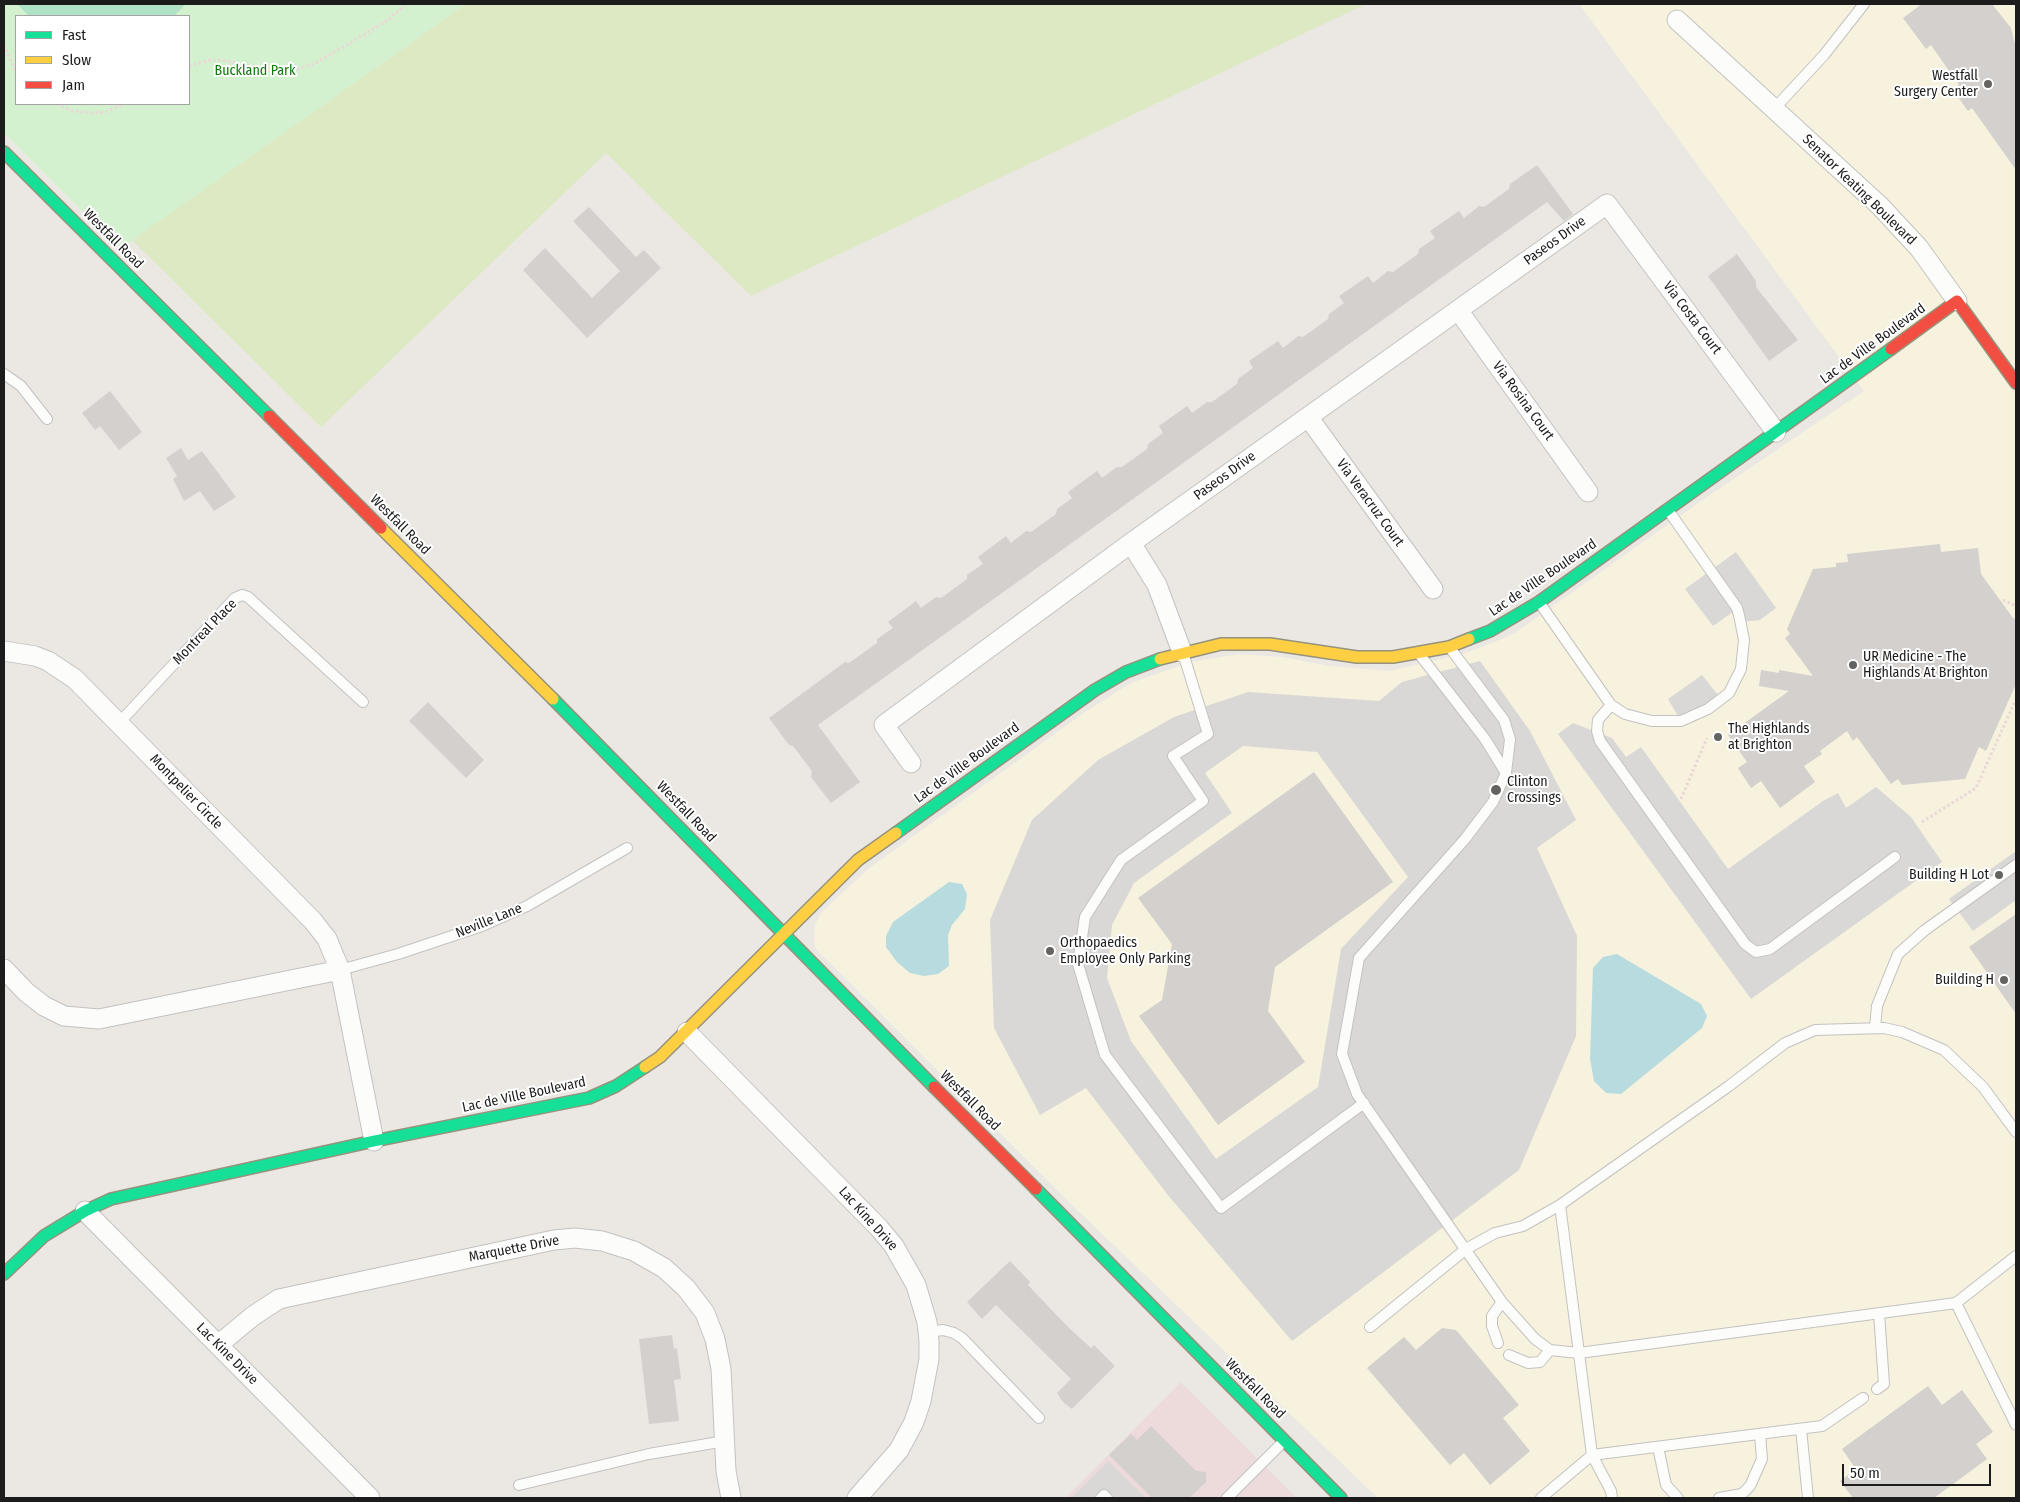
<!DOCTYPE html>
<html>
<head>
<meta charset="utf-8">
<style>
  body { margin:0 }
  #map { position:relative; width:2020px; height:1502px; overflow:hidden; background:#ebe8e4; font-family:"Fira Sans Condensed",sans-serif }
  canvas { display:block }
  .frame { position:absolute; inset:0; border:5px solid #1c1c1c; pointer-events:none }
  .legend { position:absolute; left:15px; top:15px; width:175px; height:90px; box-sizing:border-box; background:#fff; border:1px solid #a4a4a4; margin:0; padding:6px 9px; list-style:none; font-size:15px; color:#1c1c1c }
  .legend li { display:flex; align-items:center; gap:10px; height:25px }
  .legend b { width:25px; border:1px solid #a4a4a4 }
  .scale { position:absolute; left:1842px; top:1464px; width:149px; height:22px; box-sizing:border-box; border:2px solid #1c1c1c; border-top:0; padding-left:6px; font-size:15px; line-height:18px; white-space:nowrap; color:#1c1c1c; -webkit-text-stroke:4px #fff; paint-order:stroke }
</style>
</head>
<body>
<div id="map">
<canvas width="2020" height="1502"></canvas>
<div class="frame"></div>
<ul class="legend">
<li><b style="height:6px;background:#16e098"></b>Fast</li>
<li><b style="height:6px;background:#ffcf43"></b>Slow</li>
<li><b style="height:6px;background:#f24e42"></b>Jam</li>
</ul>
<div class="scale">50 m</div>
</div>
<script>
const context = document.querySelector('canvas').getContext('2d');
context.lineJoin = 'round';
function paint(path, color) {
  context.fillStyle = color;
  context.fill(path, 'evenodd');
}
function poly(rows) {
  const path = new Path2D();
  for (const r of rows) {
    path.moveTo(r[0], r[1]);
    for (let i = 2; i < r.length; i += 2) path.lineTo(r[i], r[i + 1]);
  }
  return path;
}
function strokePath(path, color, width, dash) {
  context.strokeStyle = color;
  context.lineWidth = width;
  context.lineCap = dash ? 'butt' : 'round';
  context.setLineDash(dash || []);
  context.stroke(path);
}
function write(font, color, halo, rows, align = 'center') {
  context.font = font + ' "Fira Sans Condensed",sans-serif';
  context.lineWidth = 4;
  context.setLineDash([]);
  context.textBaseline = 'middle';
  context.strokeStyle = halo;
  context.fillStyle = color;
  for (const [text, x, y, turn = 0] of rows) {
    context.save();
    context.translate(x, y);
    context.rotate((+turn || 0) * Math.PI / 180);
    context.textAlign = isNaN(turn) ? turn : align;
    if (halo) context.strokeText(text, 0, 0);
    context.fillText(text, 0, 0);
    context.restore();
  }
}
const commercial = poly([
  [1181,1382,1297,1498,1065,1498]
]);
const education = poly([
  [1579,4,2016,4,2016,1498,1378,1498,1072,1205,817,950,814,943,815,925,821,913,868,869,1085,712,1131,683,1191,662,1239,654,1282,657,1329,666,1389,671,1460,655,1502,639,1515,633,1701,501,1864,391]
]);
const religious = poly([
  [1736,552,1776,608,1760,620,1741,622,1737,609,1713,626,1685,589],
  [1480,661,1530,731,1576,820,1537,848,1577,936,1576,1036,1519,1170,1292,1341,1167,1194,1086,1088,1040,1115,994,1028,990,920,1032,820,1098,760,1174,717,1248,692,1379,701,1402,682],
  [1243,746,1317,752,1408,877,1341,949,1318,1087,1216,1159,1131,1041,1107,978,1112,925,1134,883,1232,813,1205,773],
  [1702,675,1721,699,1681,721,1668,699],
  [1573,723,1612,738,1626,757,1641,747,1728,869,1823,801,1838,793,1846,808,1876,787,1911,817,1942,862,1751,999,1558,734],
  [2016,851,2016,900,1973,931,1949,899],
  [1108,1461,1146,1498,1071,1498]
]);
const grass = poly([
  [466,4,1366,4,751,296,606,153,321,427,132,240]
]);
const park = poly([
  [4,4,466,4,120,249,4,133],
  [16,16,189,16,189,104,16,104]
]);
const pitch = poly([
  [17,4,186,4,174,16,29,16]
]);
const water = poly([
  [949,882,962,884,967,894,965,909,952,925,948,935,949,966,938,974,924,976,910,973,897,962,886,947,886,936,893,922],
  [1617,954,1701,1004,1707,1016,1702,1028,1621,1094,1606,1093,1594,1081,1590,1059,1593,968,1603,957]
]);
const building = poly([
  [1922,4,1992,4,2011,28,2016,48,2016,170,1972,108,1968,111,1953,90,1959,85,1931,45,1926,49,1903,18],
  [1537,165,1573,214,1564,221,1547,202,818,725,860,782,831,803,811,777,812,771,793,746,789,745,769,718,845,662,849,663,877,643,877,639,893,628,888,622,916,601,921,608,936,597,941,598,967,579,967,575,983,564,978,557,1006,536,1011,543,1026,531,1031,532,1056,514,1057,509,1072,498,1068,492,1097,471,1102,478,1117,467,1122,467,1147,449,1148,444,1163,433,1159,426,1187,406,1192,413,1207,402,1212,402,1237,384,1238,379,1253,368,1249,361,1278,341,1283,348,1298,336,1303,337,1328,319,1329,314,1344,303,1339,296,1368,276,1373,283,1388,271,1393,272,1418,254,1419,249,1435,238,1430,231,1459,211,1464,218,1479,206,1484,207,1509,189,1510,184],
  [589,207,636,257,644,250,661,268,587,338,523,270,545,248,592,298,620,271,573,221],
  [1737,254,1756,281,1756,287,1798,340,1769,361,1708,276],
  [110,391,142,432,119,450,100,426,95,430,82,413],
  [181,448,188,460,202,451,236,497,214,511,200,491,184,501,173,479,177,476,166,458],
  [1940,544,1941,552,1978,548,1981,574,2013,618,2016,620,2016,684,1986,751,1979,747,1965,779,1902,785,1898,779,1891,784,1857,737,1853,741,1847,731,1820,751,1822,754,1804,766,1815,782,1780,808,1761,781,1751,788,1738,768,1747,762,1728,735,1789,691,1759,686,1761,670,1779,673,1779,670,1813,676,1785,638,1790,634,1787,629,1813,569,1836,567,1836,563,1848,562,1847,554],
  [428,702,484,760,466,778,409,721],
  [1314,772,1393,882,1275,967,1268,1011,1305,1062,1218,1125,1139,1016,1162,1000,1172,944,1138,898],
  [2016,914,2016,1014,1969,947],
  [1010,1261,1030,1282,1028,1285,1069,1328,1091,1348,1094,1345,1115,1366,1072,1409,1063,1402,1057,1393,1071,1379,996,1305,982,1319,967,1302],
  [1442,1328,1456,1330,1519,1405,1503,1418,1530,1451,1490,1485,1464,1453,1450,1465,1367,1368,1404,1337,1416,1350],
  [672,1335,674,1349,677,1348,681,1379,674,1380,679,1421,649,1424,639,1339],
  [1928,1386,1942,1405,1962,1390,1993,1432,1976,1444,1987,1459,1934,1498,1853,1498,1840,1481,1856,1469,1842,1449],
  [1151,1426,1196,1471,1206,1472,1206,1482,1189,1498,1152,1498,1109,1455,1131,1434,1137,1440]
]);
const path = poly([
  [4,45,16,72],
  [189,66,210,60,223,60,267,70,281,71,297,69,314,64,345,46,388,20,406,4],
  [57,104,73,111,90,113,106,112,124,104],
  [2003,600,2016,606],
  [1681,799,1707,738],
  [1922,822,1976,788,2016,699]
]);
const lane = poly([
  [1774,109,1824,55,1864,4],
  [4,374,21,386,47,419],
  [1539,602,1611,705,1625,714,1652,721,1681,721,1708,709,1729,693,1741,669,1744,640,1739,615,1737,608,1668,510],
  [1450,648,1504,720,1510,739,1506,773,1493,802,1465,839,1359,958,1342,1054,1357,1094,1502,1302,1535,1339,1550,1350,1579,1353,1956,1303,2016,1256],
  [1183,653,1208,734,1173,756,1203,801,1121,860,1085,917,1078,964,1105,1055,1221,1208,1364,1103],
  [1420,655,1485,739,1506,773],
  [1611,705,1598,720,1597,731,1600,741,1745,944,1756,952,1770,949,1895,857],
  [119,723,235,598,242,595,248,597,363,702],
  [340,970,398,954,482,926,527,906,627,848],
  [1875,1028,1877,1006,1898,954,1925,930,2016,865],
  [1956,1303,2016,1425],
  [1370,1327,1466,1249,1495,1233,1523,1226,1560,1205,1729,1086,1785,1043,1815,1030,1884,1028,1902,1032,1944,1050,1983,1087,2016,1132],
  [928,1332,943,1330,954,1333,962,1338,1039,1418],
  [1498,1343,1492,1326,1492,1316,1502,1302],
  [1509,1355,1528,1363,1540,1362,1550,1350],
  [1877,1389,1884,1384,1879,1313],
  [1801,1429,1808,1498],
  [1658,1447,1666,1485,1678,1498],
  [519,1485,649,1454,725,1441],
  [1101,1498,1104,1495,1107,1498],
  [1227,1498,1284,1441],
  [1541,1498,1592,1455,1560,1205],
  [1612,1498,1611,1491,1592,1455,1822,1426,1863,1398],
  [1719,1498,1742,1494,1750,1486,1762,1459,1760,1434]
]);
const street = poly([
  [1677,20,1880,206,1919,248,1957,301],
  [1458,310,1588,492],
  [1308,417,1433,589],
  [1131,543,1157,585,1182,652],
  [4,651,35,656,48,661,75,679,313,921,327,939,340,970,374,1141],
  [911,763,884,725,1131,543,1607,204,1776,432],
  [4,969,26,992,44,1006,64,1016,99,1019,340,970],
  [687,1032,879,1228,894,1246,916,1285,927,1322,929,1341,929,1359,921,1401,914,1422,899,1450,857,1498],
  [85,1211,370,1498],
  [218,1345,253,1316,279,1299,554,1240,575,1238,602,1241,634,1251,664,1268,686,1288,705,1313,715,1339,721,1369,726,1471,731,1498]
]);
const fast = poly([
  [4,152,269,416],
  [1469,639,1490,631,1539,602,1891,349],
  [553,699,934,1087],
  [896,833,1095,690,1126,672,1160,659],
  [1036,1189,1341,1498],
  [4,1274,44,1236,85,1211,111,1199,374,1141,589,1098,616,1086,645,1067]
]);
const slow = poly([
  [381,528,553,699],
  [1160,659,1221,644,1270,644,1357,657,1393,657,1449,647,1469,639],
  [645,1067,660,1057,858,860,896,833]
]);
const jam = poly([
  [1891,349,1957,301,2016,383],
  [269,416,381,528],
  [934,1087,1036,1189]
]);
const markers = [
  [1988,84,5,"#646362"],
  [1853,665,5,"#646362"],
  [1718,737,5,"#646362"],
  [1496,790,6,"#646362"],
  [1999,875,5,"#646362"],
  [1050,951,5,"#646362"],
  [2004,980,5,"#646362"]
];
const parkNames = [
  ["Buckland Park",255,71]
];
const poiNames = [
  ["Westfall",1978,76,"right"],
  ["Surgery Center",1978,92,"right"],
  ["UR Medicine - The",1863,657],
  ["Highlands At Brighton",1863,673],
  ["The Highlands",1728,729],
  ["at Brighton",1728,745],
  ["Clinton",1507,782],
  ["Crossings",1507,798],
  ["Building H Lot",1989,875,"right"],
  ["Orthopaedics",1060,943],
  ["Employee Only Parking",1060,959],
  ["Building H",1994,980,"right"]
];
const streetNames = [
  ["Senator Keating Boulevard",1859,190,44],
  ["Westfall Road",113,239,45],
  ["Paseos Drive",1555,241,-36],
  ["Via Costa Court",1692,318,53],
  ["Lac de Ville Boulevard",1873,344,-36],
  ["Via Rosina Court",1523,401,54],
  ["Paseos Drive",1225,476,-36],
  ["Via Veracruz Court",1370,503,54],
  ["Westfall Road",400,525,45],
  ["Lac de Ville Boulevard",1543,578,-34],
  ["Montreal Place",205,632,-46],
  ["Lac de Ville Boulevard",967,763,-36],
  ["Montpelier Circle",186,792,46],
  ["Westfall Road",686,812,46],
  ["Neville Lane",489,921,-22],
  ["Lac de Ville Boulevard",524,1095,-12],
  ["Westfall Road",970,1101,45],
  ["Lac Kine Drive",868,1219,48],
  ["Marquette Drive",514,1249,-11],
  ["Lac Kine Drive",227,1354,45],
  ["Westfall Road",1255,1389,45]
];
paint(commercial, '#eddbdb');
paint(education, '#f6f2de');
paint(religious, '#d9d8d6');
paint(grass, '#dce9c2');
paint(park, '#d3f1ce');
paint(pitch, '#afe2c6');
paint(water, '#b7dbde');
paint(building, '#d3d0cd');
strokePath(lane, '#c3c2c0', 12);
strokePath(street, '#c3c2c0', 21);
strokePath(fast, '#95937d', 14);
strokePath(slow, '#95937d', 14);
strokePath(jam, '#95937d', 14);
strokePath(path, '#ead7d7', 3, [2.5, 2.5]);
strokePath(lane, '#fcfcfb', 10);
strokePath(street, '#fcfcfb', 19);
strokePath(fast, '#16e098', 11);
strokePath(slow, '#ffcf43', 11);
strokePath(jam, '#f24e42', 11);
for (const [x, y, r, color] of markers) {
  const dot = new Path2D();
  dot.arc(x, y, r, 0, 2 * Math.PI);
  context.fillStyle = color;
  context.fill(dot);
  strokePath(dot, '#fff', 2);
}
write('14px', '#0f7a0a', '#fff', parkNames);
write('14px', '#1c1c1c', '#fff', poiNames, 'left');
write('14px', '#1c1c1c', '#fff', streetNames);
</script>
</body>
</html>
